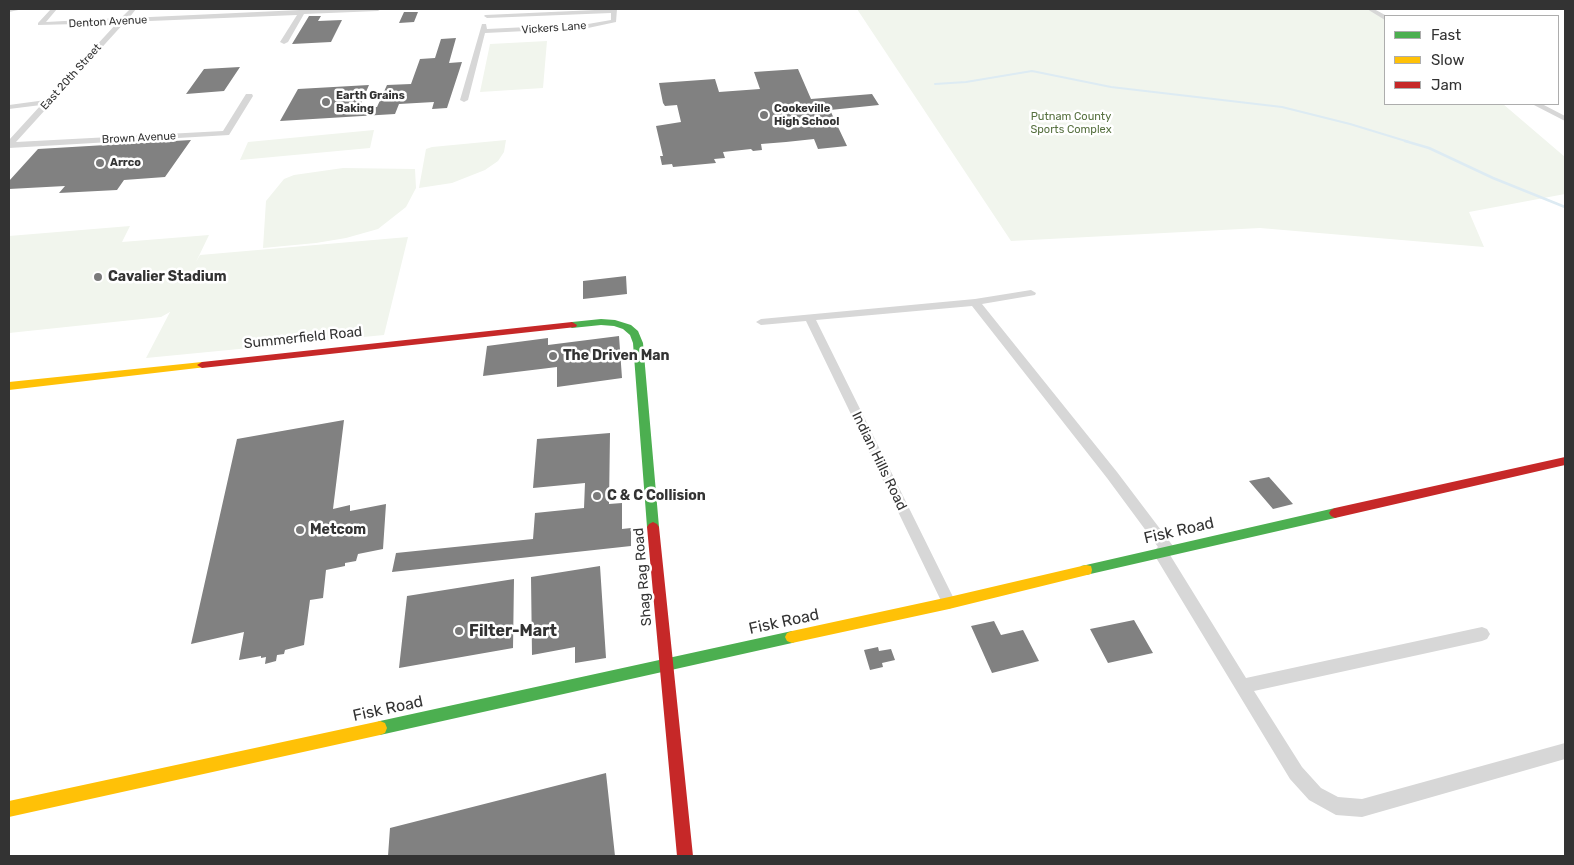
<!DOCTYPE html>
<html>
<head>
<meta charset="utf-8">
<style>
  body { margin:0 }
  #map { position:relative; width:1574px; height:865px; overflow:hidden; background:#fff; font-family:Rubik,sans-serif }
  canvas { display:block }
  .frame { position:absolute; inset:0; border:10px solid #333; pointer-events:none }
  .legend { position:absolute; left:1384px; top:15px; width:175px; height:90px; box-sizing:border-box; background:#fff; border:1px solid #adadad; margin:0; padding:6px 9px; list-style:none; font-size:15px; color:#333 }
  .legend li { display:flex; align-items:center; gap:10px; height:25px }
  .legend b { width:25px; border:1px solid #adadad }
</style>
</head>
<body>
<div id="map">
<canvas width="1574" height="865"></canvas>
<div class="frame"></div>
<ul class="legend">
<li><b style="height:6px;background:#4caf50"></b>Fast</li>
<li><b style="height:6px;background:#ffc107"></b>Slow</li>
<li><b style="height:6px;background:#c62828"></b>Jam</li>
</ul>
</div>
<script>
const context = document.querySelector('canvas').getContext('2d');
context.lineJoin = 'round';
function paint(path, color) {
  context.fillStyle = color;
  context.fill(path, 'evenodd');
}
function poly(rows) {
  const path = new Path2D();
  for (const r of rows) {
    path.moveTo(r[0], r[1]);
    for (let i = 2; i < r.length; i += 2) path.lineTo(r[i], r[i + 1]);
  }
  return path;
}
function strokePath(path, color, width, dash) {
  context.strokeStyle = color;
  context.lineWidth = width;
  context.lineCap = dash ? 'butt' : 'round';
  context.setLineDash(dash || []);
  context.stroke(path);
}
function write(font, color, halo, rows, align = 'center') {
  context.font = font + ' Rubik,sans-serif';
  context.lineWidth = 5;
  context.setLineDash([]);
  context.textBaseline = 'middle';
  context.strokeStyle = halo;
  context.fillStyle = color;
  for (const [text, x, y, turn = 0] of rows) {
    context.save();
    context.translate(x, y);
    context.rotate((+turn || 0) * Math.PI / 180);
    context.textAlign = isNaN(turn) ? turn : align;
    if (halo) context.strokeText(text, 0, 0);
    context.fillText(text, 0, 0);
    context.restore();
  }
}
const green = poly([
  [857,9,1370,9,1385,18,1385,104,1503,104,1565,157,1565,194,1469,212,1484,247,1260,228,1011,241],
  [547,41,543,88,480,92,490,44],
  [374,130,370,148,240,160,248,142],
  [506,140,504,152,498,161,485,170,452,183,419,188,426,149,432,147],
  [343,168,415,169,416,188,406,207,378,229,346,238,316,243,263,248,266,201,284,179,294,175],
  [130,226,122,242,209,235,196,262,200,255,408,237,384,335,146,358,170,312,161,317,9,333,9,236]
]);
const streamFar1 = poly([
  [935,84,966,82,1032,71,1111,87,1282,107,1350,124,1409,142]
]);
const stream = poly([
  [1405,141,1429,148,1493,178,1565,207]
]);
const building = poly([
  [404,12,418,12,414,22,399,23],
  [309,16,321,16,318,21,342,20,331,42,292,44],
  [456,38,449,63,462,62,447,108,432,109,434,102,399,104,395,114,280,121,298,89,369,85,359,108,377,107,387,85,411,84,420,59,435,58,441,39],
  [240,67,224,91,186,94,204,69],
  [798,69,811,99,872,94,879,105,830,110,847,146,818,149,814,139,786,142,761,144,762,150,753,151,751,149,723,152,725,158,714,159,716,163,673,167,672,164,662,165,660,156,663,156,656,126,681,122,677,105,665,106,663,103,659,83,715,79,719,92,760,89,754,72],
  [191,140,165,177,124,180,117,190,59,193,65,186,9,189,9,181,38,149],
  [626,276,627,294,583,299,583,281],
  [619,336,622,378,557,387,557,367,483,376,487,346,548,338,548,345],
  [344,420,333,509,350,505,350,511,386,504,383,549,358,554,356,561,345,563,345,566,326,570,323,598,310,600,304,645,285,650,284,654,277,655,276,661,265,664,266,657,261,658,261,656,239,660,244,632,191,644,237,439],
  [610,433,609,504,622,503,622,529,631,528,631,546,392,572,396,553,533,539,535,513,584,508,585,483,533,488,537,439],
  [1269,477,1293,504,1273,509,1249,481],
  [600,566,606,658,575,663,575,647,532,655,531,577],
  [514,579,513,648,399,668,407,596],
  [1134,620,1153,653,1108,663,1090,629],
  [994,621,1001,635,1023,630,1039,661,992,673,971,626],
  [878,647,879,651,891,649,895,660,882,663,883,667,870,670,864,650],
  [606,773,615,856,388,856,390,828]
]);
const street = poly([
  [9,9,23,9,9,12,9,9],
  [51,9,57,9,46,22,121,18,130,9,136,9,129,18,300,10,301,9,381,9,378,11,304,14,288,42,284,44,280,42,297,15,125,22,16,142,223,131,246,94,252,94,253,96,229,135,9,148,9,140,41,105,9,109,9,105,46,100,117,23,38,25,38,23,51,9],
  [617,9,616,22,588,28,485,33,468,100,464,102,460,100,482,24,486,24,487,29,588,24,611,20,611,13,487,18,484,16,485,15,617,9],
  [1367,9,1374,9,1387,16,1385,16,1385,20,1367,9],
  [1532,104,1542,104,1565,116,1565,121,1532,104],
  [1031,290,1036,293,1035,295,982,304,1117,472,1173,546,1175,550,1173,554,1170,555,1246,678,1482,627,1487,629,1490,634,1487,639,1482,641,1254,691,1302,767,1321,788,1338,797,1362,799,1565,743,1565,759,1362,817,1336,815,1309,800,1290,779,1155,556,1153,552,1158,547,1107,478,972,306,816,320,956,603,954,607,949,609,944,607,806,321,761,325,756,322,761,319,975,299,1031,290]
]);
const fast = poly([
  [601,319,615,320,631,325,638,331,643,343,659,527,657,530,653,532,649,530,647,527,633,343,630,335,623,329,614,326,601,325,572,328,567,325,572,322,601,319],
  [1335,508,1339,510,1341,513,1339,516,1335,518,1086,575,1081,574,1080,570,1081,566,1086,565,1335,508],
  [792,631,797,633,799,637,797,641,792,643,380,735,375,733,373,728,375,723,380,721,792,631]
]);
const slow = poly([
  [202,362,206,363,207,365,206,367,9,390,9,382,202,362],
  [1086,565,1091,566,1092,570,1091,574,949,609,792,643,787,641,785,637,787,633,792,631,949,597,1086,565],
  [380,721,385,723,387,728,385,733,380,735,9,817,9,801,380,721]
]);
const jam = poly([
  [572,322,577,325,576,327,202,368,197,365,202,362,572,322],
  [1565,457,1565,465,1335,518,1331,516,1329,513,1331,510,1335,508,1565,457],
  [653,522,657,524,659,527,693,856,677,856,647,527,649,524,653,522]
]);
const markers = [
  [326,102,5,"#7a7a7a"],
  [764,115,5,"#7a7a7a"],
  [100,163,5,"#7a7a7a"],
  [98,277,5,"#7a7a7a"],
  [553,356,5,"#7a7a7a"],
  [597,496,5,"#7a7a7a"],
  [300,530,5,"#7a7a7a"],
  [459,631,5,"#7a7a7a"]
];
const farStreetnames = [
  ["Denton Avenue",108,22,-3],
  ["Vickers Lane",554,28,-4],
  ["East 20th Street",71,77,-48],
  ["Brown Avenue",139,138,-3]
];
const farPoinames = [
  ["Earth Grains",336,96],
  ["Baking",336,109],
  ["Cookeville",774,109],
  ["High School",774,122],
  ["Arrco",110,163]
];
const farParknames = [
  ["Putnam County",1071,117],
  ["Sports Complex",1071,130]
];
const poiNames = [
  ["Cavalier Stadium",108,277],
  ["The Driven Man",563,356],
  ["C & C Collision",607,496],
  ["Metcom",310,530]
];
const streetNames = [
  ["Summerfield Road",303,338,-6],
  ["Indian Hills Road",879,461,64],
  ["Shag Rag Road",643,577,-95]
];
const nearStreetnames = [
  ["Fisk Road",1179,531,-13],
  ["Fisk Road",784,622,-12],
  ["Fisk Road",388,709,-12]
];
const nearPoinames = [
  ["Filter-Mart",469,631]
];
paint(green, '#f1f5ed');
strokePath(streamFar1, '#ddebf3', 2);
strokePath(stream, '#ddebf3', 2.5);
paint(building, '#818181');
paint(street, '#d7d7d7');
paint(fast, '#4caf50');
paint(slow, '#ffc107');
paint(jam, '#c62828');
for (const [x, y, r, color] of markers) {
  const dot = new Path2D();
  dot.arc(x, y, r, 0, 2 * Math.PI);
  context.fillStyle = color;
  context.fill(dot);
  strokePath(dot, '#fff', 2);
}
write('11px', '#333', '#fff', farStreetnames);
write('bold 11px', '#333', '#fff', farPoinames, 'left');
write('11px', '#56703f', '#fff', farParknames);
write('bold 14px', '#333', '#fff', poiNames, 'left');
write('14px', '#333', '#fff', streetNames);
write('16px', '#333', '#fff', nearStreetnames);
write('bold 16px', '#333', '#fff', nearPoinames, 'left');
</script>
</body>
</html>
